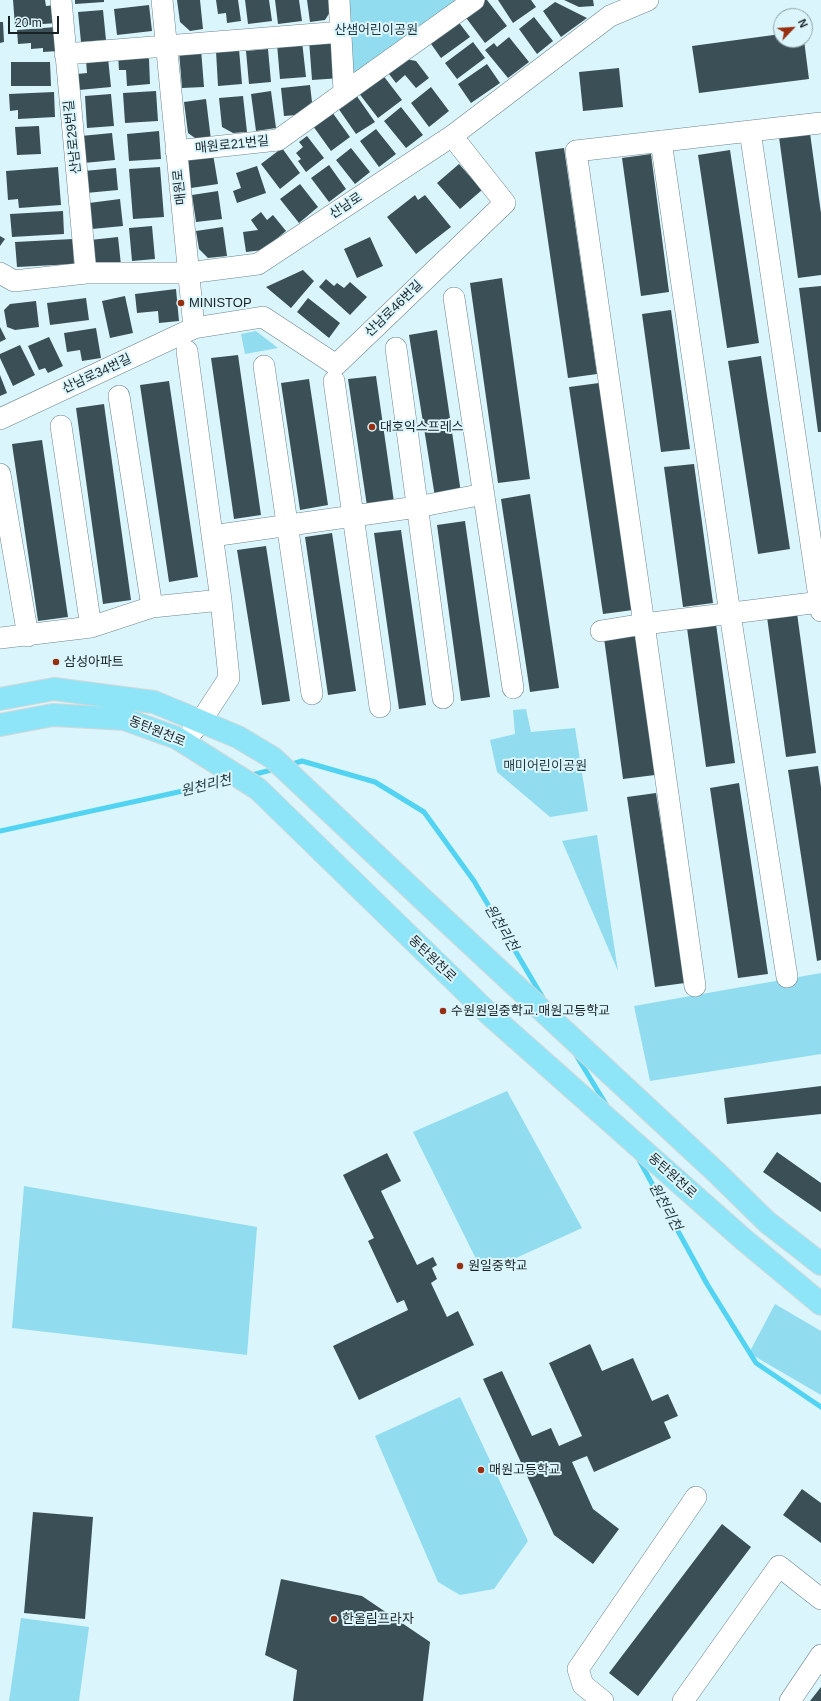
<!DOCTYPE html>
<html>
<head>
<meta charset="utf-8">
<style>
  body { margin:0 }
  #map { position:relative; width:821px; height:1701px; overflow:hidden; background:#dbf5fc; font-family:Arial,sans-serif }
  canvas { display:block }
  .north { position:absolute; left:773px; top:8px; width:40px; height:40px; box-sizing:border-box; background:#dbf5fc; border:1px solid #8da1a6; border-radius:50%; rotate:65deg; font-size:11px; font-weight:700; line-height:16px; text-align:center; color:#192325 }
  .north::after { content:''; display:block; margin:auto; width:14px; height:18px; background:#972f11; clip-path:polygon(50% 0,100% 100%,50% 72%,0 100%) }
  .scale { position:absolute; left:8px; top:16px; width:51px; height:18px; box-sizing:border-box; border:2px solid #192325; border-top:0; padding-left:5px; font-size:12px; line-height:14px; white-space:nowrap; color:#192325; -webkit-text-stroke:3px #dbf5fc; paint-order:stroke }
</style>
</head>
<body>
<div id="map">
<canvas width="821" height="1701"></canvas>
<div class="north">N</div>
<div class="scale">20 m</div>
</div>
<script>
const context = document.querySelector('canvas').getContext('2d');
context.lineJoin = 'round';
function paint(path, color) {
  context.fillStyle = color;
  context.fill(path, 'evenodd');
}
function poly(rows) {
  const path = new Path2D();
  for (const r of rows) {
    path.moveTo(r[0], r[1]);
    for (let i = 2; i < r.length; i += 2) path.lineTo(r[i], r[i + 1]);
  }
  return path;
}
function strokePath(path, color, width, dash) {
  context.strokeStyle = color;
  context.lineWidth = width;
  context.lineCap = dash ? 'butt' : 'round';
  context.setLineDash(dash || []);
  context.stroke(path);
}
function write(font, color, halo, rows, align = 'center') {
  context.font = font + ' Arial,"Noto Sans KR",sans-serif';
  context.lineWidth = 4;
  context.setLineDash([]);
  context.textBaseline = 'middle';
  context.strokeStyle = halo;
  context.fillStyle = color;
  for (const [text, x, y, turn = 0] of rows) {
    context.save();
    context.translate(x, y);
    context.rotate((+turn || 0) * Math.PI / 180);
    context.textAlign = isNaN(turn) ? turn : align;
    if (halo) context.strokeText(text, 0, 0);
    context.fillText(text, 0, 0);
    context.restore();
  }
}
const green = poly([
  [343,0,467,0,351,83],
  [256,331,278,348,245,354,241,334],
  [526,709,531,732,575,728,588,811,550,817,497,772,490,740,515,734,513,710],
  [597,835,618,971,562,841],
  [821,973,821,1054,650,1081,634,1006],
  [507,1091,582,1228,483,1273,413,1132],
  [24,1186,257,1227,247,1355,12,1328],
  [775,1304,821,1331,821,1395,749,1353],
  [460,1397,528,1541,494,1589,460,1595,438,1582,375,1436],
  [21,1618,89,1627,79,1701,9,1701]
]);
const stream = poly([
  [289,765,302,761,375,782,424,812,474,881,543,998],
  [248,776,275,769],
  [0,831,233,780],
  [576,1055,607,1106],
  [638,1158,707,1284,756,1363,821,1407]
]);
const building = poly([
  [13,0,45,0,46,6,56,5,57,23,15,26],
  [75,0,104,0,104,2,75,4],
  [177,0,200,0,203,29,190,31,180,22],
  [216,0,238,0,241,21,227,23,226,13,218,14],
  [245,0,269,0,272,21,248,24],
  [275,0,299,0,302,21,278,24],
  [307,0,331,0,332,9,325,20,310,22],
  [483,0,487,0,507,26,485,43,464,15],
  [498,0,531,0,536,7,513,23],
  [564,0,593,0,594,6,579,7],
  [555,2,587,18,561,37,543,11],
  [149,5,152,31,117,35,114,9],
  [103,10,106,40,81,42,78,12],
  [534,17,553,41,537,54,519,29],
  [457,20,470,37,441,58,429,41],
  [0,22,3,22,4,42,0,43],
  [56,27,58,51,43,52,43,48,31,49,31,43,18,44,17,30],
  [781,34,781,40,804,40,809,79,699,93,692,46],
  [509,37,529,62,508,78,485,50,494,43,497,47],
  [330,38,341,78,312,80,309,40],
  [302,41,306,77,280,79,277,44],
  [473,42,485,58,457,79,445,63],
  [201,49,204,87,182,88,179,51],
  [239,49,242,84,218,86,216,51],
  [268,49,271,82,249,84,246,51],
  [142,53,149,59,150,84,127,86,126,70,119,70,118,55],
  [108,58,111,87,79,90,77,74,87,73,86,60],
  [401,58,416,61,429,78,416,88,405,75,396,83,386,70],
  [11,62,50,62,51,86,11,86],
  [487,64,500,83,471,103,458,84],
  [619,68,623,107,583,111,579,72],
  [382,74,402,100,378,118,358,92],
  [310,85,312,102,297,115,284,116,281,88],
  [431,87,449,111,429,127,411,103],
  [156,91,158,121,125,123,123,93],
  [271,91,276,128,256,131,251,94],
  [54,92,55,117,18,119,18,110,10,111,9,94],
  [111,94,114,126,87,128,85,96],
  [356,95,375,122,356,134,338,108],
  [243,96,247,132,233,133,222,127,219,98],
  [206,99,211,140,199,141,188,133,184,102],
  [401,107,423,135,406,148,384,121],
  [332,112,350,137,331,151,313,126],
  [39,126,41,154,17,155,15,127],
  [376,129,396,154,379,167,360,141],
  [159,131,161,159,129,161,127,134],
  [112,133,115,160,84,163,81,136],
  [810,133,821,213,821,275,798,278,779,137],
  [307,136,324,158,306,172,298,161,301,159,296,153,303,147,299,142],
  [282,148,300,173,280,189,261,164],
  [351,148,370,172,355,184,336,160],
  [564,148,597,374,568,378,535,152],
  [730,150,759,343,727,348,698,155],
  [213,154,218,184,191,188,187,158],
  [651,154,669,292,641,296,622,158],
  [459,164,482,190,460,209,437,183],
  [329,165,346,189,329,202,311,178],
  [257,166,266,193,237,203,233,191,241,188,236,173],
  [58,167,61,205,19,208,18,199,8,200,6,171],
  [160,167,164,217,133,219,129,169],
  [116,168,118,190,86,193,84,171],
  [300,184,318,207,299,223,280,199],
  [218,191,222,219,196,222,192,195],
  [415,195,418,200,425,195,451,227,416,254,387,217],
  [120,199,123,226,92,229,89,203],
  [63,211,64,234,12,237,10,214],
  [261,212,267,220,273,215,286,231,263,250,246,252,243,232,258,230,251,220],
  [152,226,155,259,132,261,129,228],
  [223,227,227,256,208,258,199,249,196,231],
  [0,236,5,239,0,246],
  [118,237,121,265,102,267,92,259,90,240],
  [370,237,383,266,357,278,344,249],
  [73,239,74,264,17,267,15,242],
  [303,270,314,281,291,308,266,287],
  [502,278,530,479,498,483,470,283],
  [326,279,334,286,337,283,344,288,350,282,367,297,350,315,319,287],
  [821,286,821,432,818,432,799,288],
  [176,289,179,321,159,323,158,311,137,313,135,294],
  [125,296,133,333,110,338,102,301],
  [86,298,89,320,50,325,47,303],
  [308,298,340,323,329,338,297,312],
  [36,301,39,327,15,330,7,327,4,310,10,304],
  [671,310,690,449,661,452,642,314],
  [0,327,6,339,0,342],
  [96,328,101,358,82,361,80,350,67,352,64,333],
  [437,330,461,493,435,497,409,335],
  [49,337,63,366,48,373,45,368,39,370,28,346],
  [20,345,35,375,13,386,0,358,0,354],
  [238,355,261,515,234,519,211,358],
  [761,356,790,549,758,554,728,361],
  [0,375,7,393,0,396],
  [376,376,394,502,367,506,348,379],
  [309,379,328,505,300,510,281,383],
  [169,381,198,577,169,582,140,385],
  [599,383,633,610,603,614,569,387],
  [104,404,131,600,103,604,76,408],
  [42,440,68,617,38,621,12,444],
  [694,464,713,603,683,607,664,467],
  [530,494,559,688,530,692,501,499],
  [465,521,490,697,461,701,437,525],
  [401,530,426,705,399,709,374,533],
  [332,533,356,691,328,695,305,537],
  [266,546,290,701,262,705,237,550],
  [797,613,816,753,786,757,767,617],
  [716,624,735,763,706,767,687,628],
  [635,634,655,775,623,779,604,638],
  [818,766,821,787,821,960,817,961,788,770],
  [739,783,768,974,738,978,710,788],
  [656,793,685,983,655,987,627,797],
  [821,1086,821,1114,727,1124,724,1098],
  [777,1152,821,1183,821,1212,763,1172],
  [387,1153,401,1181,381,1191,417,1265,433,1257,437,1265,432,1268,437,1279,431,1283,447,1317,458,1311,474,1345,359,1400,333,1346,408,1310,404,1300,397,1303,368,1241,374,1238,343,1175],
  [590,1344,602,1371,633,1358,652,1401,668,1394,678,1416,664,1422,671,1438,594,1472,587,1456,572,1462,593,1509,619,1529,593,1564,554,1535,483,1379,502,1371,532,1436,551,1428,559,1446,582,1436,549,1363],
  [802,1489,821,1503,821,1543,783,1515],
  [33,1512,93,1517,85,1619,24,1613],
  [722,1524,751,1547,638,1696,609,1673],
  [281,1579,362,1596,430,1642,423,1701,293,1701,297,1670,265,1655],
  [821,1687,821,1701,810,1701]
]);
const minor = poly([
  [61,0,86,273],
  [162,0,194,328],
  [339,0,344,91],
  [65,54,342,32],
  [750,131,821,611],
  [661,141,730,614,787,977],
  [176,151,278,140,474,0],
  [0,273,14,281,86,273,188,273,258,264,452,136,610,16,648,0],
  [454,298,513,688],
  [396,348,443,698],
  [264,366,312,694],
  [334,381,380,707],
  [119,396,152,607],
  [0,419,194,328,263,317,336,365,505,203,452,136],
  [61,426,91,627],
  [0,474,28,636],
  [212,536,417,507,484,494],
  [601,631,644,624,576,151,821,123],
  [0,638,91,627,152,607,221,600],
  [184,742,201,721,229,678,221,600,187,351],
  [695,986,644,624,821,602],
  [603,1701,583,1685,578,1669,696,1497],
  [683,1701,779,1566,821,1599],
  [790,1701,821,1655]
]);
const major = poly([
  [0,699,54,689,154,702,238,737,273,758,446,921,716,1172,767,1222,821,1264],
  [0,725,53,715,124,719,177,738,258,789,488,1013,743,1239,821,1304]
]);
const markers = [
  [181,303,4,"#972f11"],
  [372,427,4,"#972f11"],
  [56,662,4,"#972f11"],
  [443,1011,4,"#972f11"],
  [460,1266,4,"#972f11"],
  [481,1470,4,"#972f11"],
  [334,1619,4,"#972f11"]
];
const parkNames = [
  ["산샘어린이공원",376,30],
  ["매미어린이공원",545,766]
];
const streetNames = [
  ["산남로29번길",73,137,-96],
  ["매원로21번길",232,145,-6],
  ["매원로",180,187,-96],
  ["산남로",346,206,-33],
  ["산남로46번길",394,309,-44],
  ["산남로34번길",97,374,-25],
  ["동탄원천로",157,732,22],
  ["동탄원천로",432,959,44],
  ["동탄원천로",672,1176,42]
];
const poiNames = [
  ["MINISTOP",189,303],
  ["대호익스프레스",380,427],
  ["삼성아파트",64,662],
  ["수원원일중학교.매원고등학교",451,1011],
  ["원일중학교",468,1266],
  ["매원고등학교",489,1470],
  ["한울림프라자",342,1619]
];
const waterNames = [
  ["원천리천",206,786,-14],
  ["원천리천",501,928,59],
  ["원천리천",665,1207,61]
];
paint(green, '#92dcf0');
strokePath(stream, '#51d3f1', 5);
paint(building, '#3b5056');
strokePath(minor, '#6e858c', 22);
strokePath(major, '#d6d7d8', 24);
strokePath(minor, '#fff', 21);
strokePath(major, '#8ee5f7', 22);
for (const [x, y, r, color] of markers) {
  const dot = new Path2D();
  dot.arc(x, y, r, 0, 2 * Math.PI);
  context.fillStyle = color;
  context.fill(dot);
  strokePath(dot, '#dbf5fc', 1.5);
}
write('13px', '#1f363c', '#dbf5fc', parkNames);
write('13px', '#192325', '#dbf5fc', streetNames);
write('13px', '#192325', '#dbf5fc', poiNames, 'left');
write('italic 14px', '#1f353b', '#dbf5fc', waterNames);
</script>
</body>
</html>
